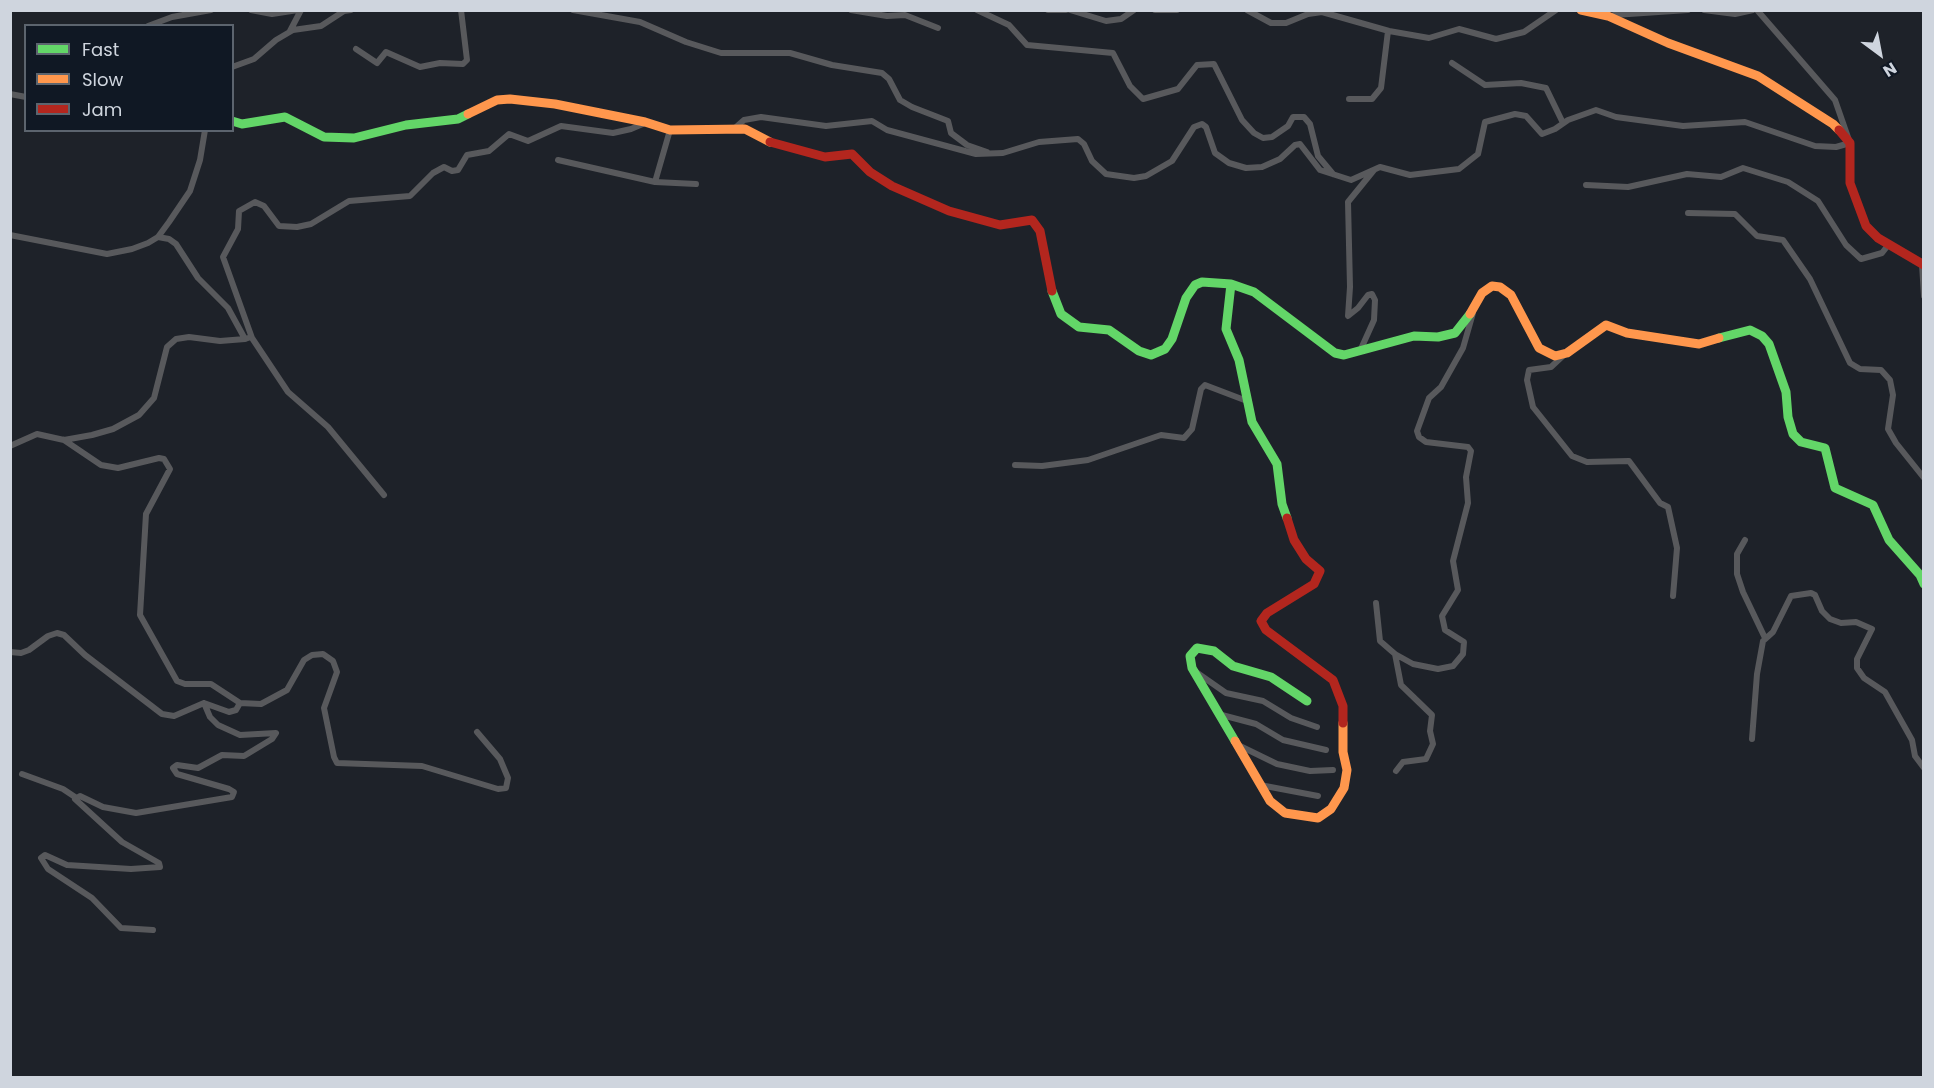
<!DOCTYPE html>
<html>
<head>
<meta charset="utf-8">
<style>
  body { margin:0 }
  #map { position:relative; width:1934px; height:1088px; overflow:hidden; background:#1e2229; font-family:Poppins,sans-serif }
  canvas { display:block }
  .frame { position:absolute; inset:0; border:12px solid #cfd5de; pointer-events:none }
  .legend { position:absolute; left:24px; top:24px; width:210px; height:108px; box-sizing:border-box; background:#101824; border:2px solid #5c646e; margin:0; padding:8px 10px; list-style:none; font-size:18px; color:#cfd5de }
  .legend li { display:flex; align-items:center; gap:12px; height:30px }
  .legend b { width:30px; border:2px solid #5c646e }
  .north { position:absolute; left:1850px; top:24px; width:60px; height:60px; -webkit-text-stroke:4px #101824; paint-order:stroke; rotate:148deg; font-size:16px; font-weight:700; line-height:24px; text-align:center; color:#cfd5de }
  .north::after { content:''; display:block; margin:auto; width:21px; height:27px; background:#cfd5de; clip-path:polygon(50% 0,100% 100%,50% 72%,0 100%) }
</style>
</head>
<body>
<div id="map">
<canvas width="1934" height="1088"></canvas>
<div class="frame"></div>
<ul class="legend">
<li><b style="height:8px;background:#63d668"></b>Fast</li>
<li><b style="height:8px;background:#ff974d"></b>Slow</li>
<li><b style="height:8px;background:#b3261e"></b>Jam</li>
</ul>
<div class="north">N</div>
</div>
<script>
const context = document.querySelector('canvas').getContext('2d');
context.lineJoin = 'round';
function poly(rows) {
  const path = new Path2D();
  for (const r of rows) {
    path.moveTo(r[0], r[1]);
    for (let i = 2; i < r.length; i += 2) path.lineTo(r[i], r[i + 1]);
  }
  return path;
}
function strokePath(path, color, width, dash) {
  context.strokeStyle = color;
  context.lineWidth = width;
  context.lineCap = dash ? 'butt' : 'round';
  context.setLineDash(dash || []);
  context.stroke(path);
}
const street = poly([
  [251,10,272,14,298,10],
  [573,10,640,22,686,42,721,53,790,53,832,65,882,73,889,79,900,100,912,107,948,121,951,133,967,145,987,152],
  [851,10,887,16,905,15,938,28],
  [977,10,1009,25,1027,45,1113,53,1130,86,1143,99,1178,89,1197,65,1214,64,1242,120,1254,133,1263,138,1272,137,1288,126,1293,117,1304,117,1310,124,1318,156,1333,174],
  [1048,10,1066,10],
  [1070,10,1106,21,1121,19,1134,10],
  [1155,10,1177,10],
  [1247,10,1271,23,1286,23,1308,14,1322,12,1389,31,1429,38,1459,29,1496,39,1524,32,1556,10],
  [1704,10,1735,14,1753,10],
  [1614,15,1688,10],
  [148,26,172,17,211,10],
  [290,31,301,10],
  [356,49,377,63,386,52,420,67,440,63,463,64,467,60,461,10],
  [1452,63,1485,85,1521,83,1546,88,1563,123],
  [232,67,254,59,276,40,293,30,321,26,344,11,351,10],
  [10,94,26,97],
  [1349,99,1372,99,1381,88,1388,31],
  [735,128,744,120,761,117,826,126,872,121,887,130,976,154,1003,153,1039,142,1078,139,1084,144,1092,161,1106,174,1134,178,1146,176,1172,161,1194,127,1202,124,1206,127,1215,153,1229,163,1246,168,1262,167,1280,159,1295,145,1300,144,1320,170,1351,180,1380,167,1410,175,1459,169,1478,154,1485,122,1515,114,1526,116,1542,134,1555,129,1568,120,1596,110,1616,117,1683,126,1745,122,1815,146,1836,147,1850,143,1835,100,1757,10],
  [558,160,655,182,696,184],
  [655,182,670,130],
  [1586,185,1628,187,1687,174,1721,177,1743,168,1788,182,1818,201,1846,245,1861,259,1882,253,1889,244],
  [1688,213,1735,214,1757,236,1783,240,1810,279,1850,363,1860,369,1881,370,1890,380,1893,395,1888,429,1896,443,1924,478],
  [10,235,107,254,132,249,148,243,158,237,169,222,190,191,200,160,205,130],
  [158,237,169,239,176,244,198,278,228,308,245,339,248,338],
  [1922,264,1924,296],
  [1360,351,1374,320,1375,300,1372,294,1368,295,1358,308,1348,316,1350,287,1348,202,1374,170],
  [1566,353,1551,367,1529,370,1527,380,1533,407,1572,456,1587,462,1629,461,1660,503,1668,507,1677,548,1673,596],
  [64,440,101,465,118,468,159,458,164,459,170,469,146,514,140,615,177,681,185,684,211,684,240,703,261,704,287,690,304,660,312,655,323,654,333,661,337,672,324,708,334,757,337,763,422,766,498,789,506,788,508,778,500,759,477,732],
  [10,446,37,434,64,440,92,435,113,429,139,415,154,398,167,347,176,339,189,337,220,341,245,339],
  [1015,465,1042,466,1088,460,1161,435,1184,438,1192,429,1201,389,1205,385,1247,401],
  [384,495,328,427,288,392,252,338,223,257,238,229,239,211,255,202,264,206,279,226,297,227,311,224,349,201,410,196,433,173,444,167,452,171,458,170,467,155,489,151,509,134,528,141,561,126,613,133,631,129,645,123],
  [1745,540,1737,554,1737,574,1743,592,1765,638],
  [1376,603,1380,641,1395,654,1413,664,1438,669,1453,666,1463,654,1464,642,1445,630,1442,616,1458,590,1453,561,1468,503,1466,477,1471,451,1468,447,1426,442,1419,437,1417,431,1429,398,1441,387,1463,348,1473,313],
  [10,652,21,653,29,650,48,636,57,633,64,635,85,655,162,714,174,716,204,703,229,712,236,710,240,703],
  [1395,654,1401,685,1432,715,1430,731,1433,744,1426,759,1403,762,1396,771],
  [1196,672,1226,693,1263,701,1291,718,1317,727],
  [1218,714,1256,724,1283,740,1326,750],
  [1752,739,1757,674,1763,641,1773,632,1791,596,1811,593,1815,595,1822,611,1830,619,1841,623,1856,622,1872,629,1857,659,1857,668,1864,678,1885,692,1912,740,1915,756,1924,768],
  [1238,745,1277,764,1310,771,1333,770],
  [22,774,63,789,75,797],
  [1260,785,1318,796],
  [153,930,121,928,92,898,48,869,41,858,45,855,67,865,131,869,160,867,159,863,122,842,75,799,80,796,103,807,136,813,232,797,234,792,229,789,177,774,173,768,177,765,198,768,222,755,244,756,272,739,276,733,240,735,218,725,210,717,204,703]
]);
const fast = poly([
  [232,121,242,124,285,117,324,137,354,138,406,125,458,119,468,114],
  [1231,284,1226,329,1239,360,1252,422,1277,464,1282,504,1287,518],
  [1052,291,1061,314,1079,327,1109,330,1139,351,1151,355,1165,349,1172,339,1186,298,1195,285,1202,282,1231,284,1254,292,1335,353,1344,355,1414,336,1438,337,1455,333,1470,314],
  [1719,338,1750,330,1762,336,1769,344,1786,392,1788,417,1793,434,1801,442,1825,448,1835,488,1873,505,1889,540,1920,575,1924,584],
  [1235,741,1192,668,1190,656,1197,648,1214,651,1233,666,1271,677,1307,701]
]);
const slow = poly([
  [1581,10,1608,16,1668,43,1758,76,1833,124,1839,130],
  [468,114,497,100,510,99,555,104,645,122,670,130,745,129,770,142],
  [1470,314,1482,293,1492,286,1500,287,1511,295,1539,348,1555,356,1567,353,1606,325,1627,333,1699,344,1719,338],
  [1235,741,1270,801,1285,813,1318,818,1331,809,1344,788,1347,770,1343,752,1343,723]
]);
const jam = poly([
  [1839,130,1850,143,1850,183,1866,226,1878,238,1924,265],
  [770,142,825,157,852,154,870,172,892,186,949,211,1000,225,1032,220,1040,231,1052,291],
  [1287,518,1294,540,1306,559,1320,571,1314,584,1267,613,1261,621,1266,630,1333,680,1343,706,1343,723]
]);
strokePath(street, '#58595c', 6);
strokePath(fast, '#63d668', 9);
strokePath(slow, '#ff974d', 9);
strokePath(jam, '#b3261e', 9);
</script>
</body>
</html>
